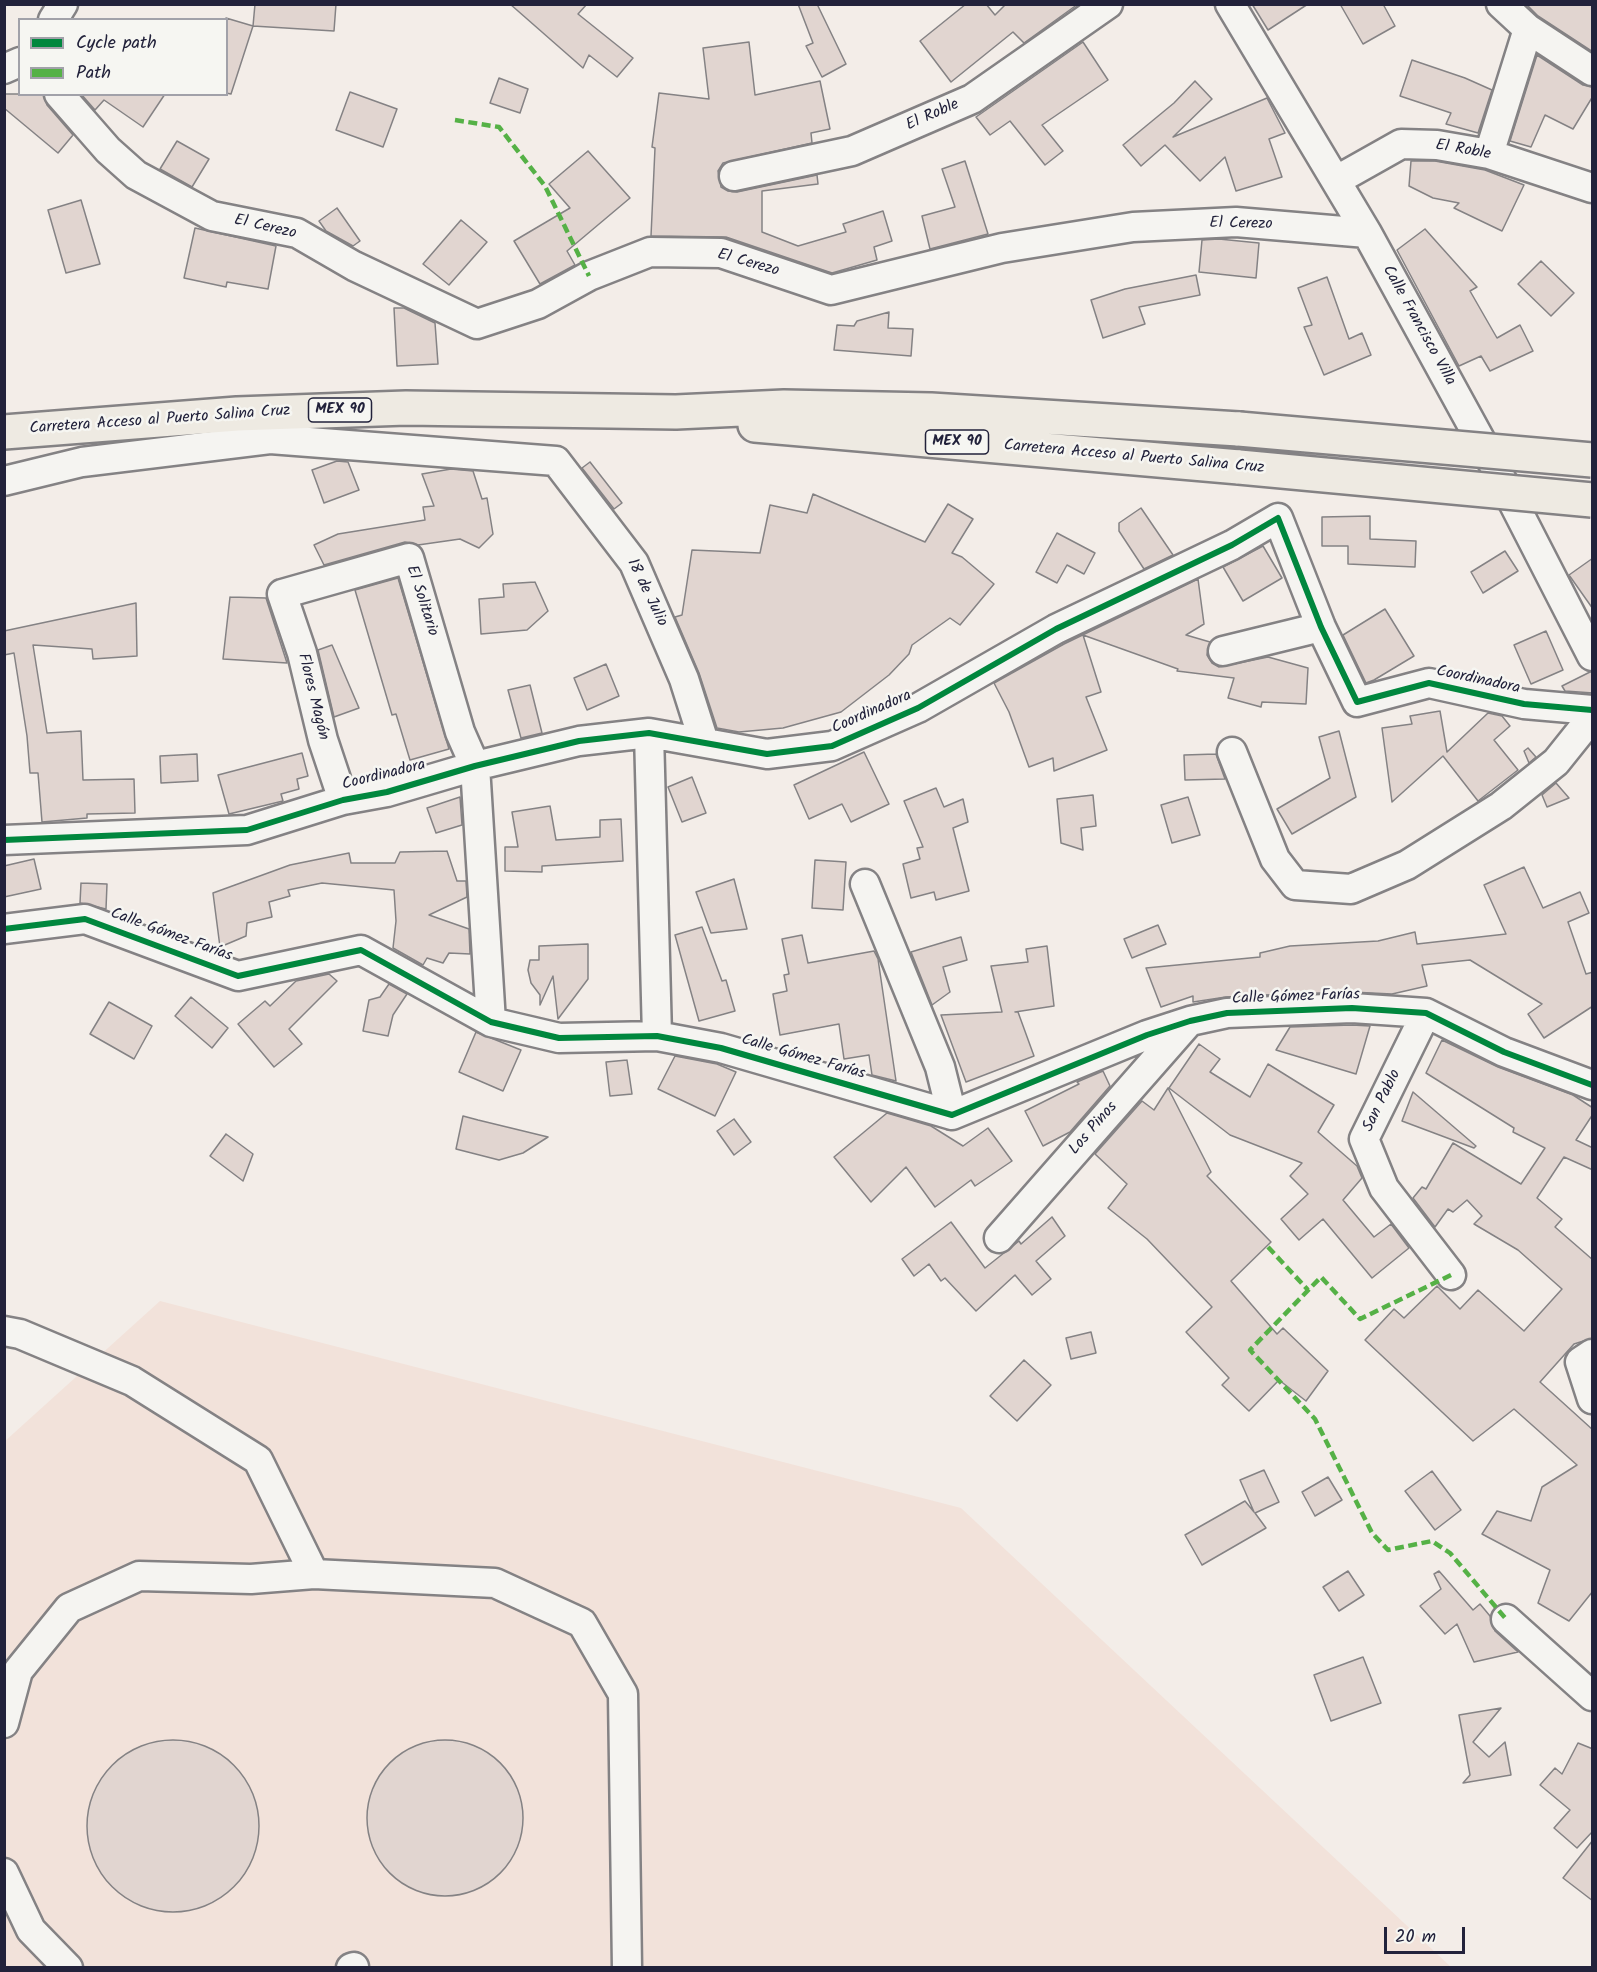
<!DOCTYPE html>
<html>
<head>
<meta charset="utf-8">
<style>
  body { margin:0 }
  #map { position:relative; width:1597px; height:1972px; overflow:hidden; background:#f3ede8; font-family:Kalam,sans-serif }
  canvas { display:block }
  .frame { position:absolute; inset:0; border:6px solid #22223b; pointer-events:none }
  .legend { position:absolute; left:18px; top:18px; width:210px; height:78px; box-sizing:border-box; background:#f6f6f2; border:2px solid #a1a1a9; margin:0; padding:8px 10px; list-style:none; font-size:18px; color:#22223b }
  .legend li { display:flex; align-items:center; gap:12px; height:30px }
  .legend b { width:30px; border:2px solid #a1a1a9 }
  .scale { position:absolute; left:1384px; top:1927px; width:81px; height:27px; box-sizing:border-box; border:3px solid #22223b; border-top:0; padding-left:8px; font-size:18px; line-height:21px; white-space:nowrap; color:#22223b; -webkit-text-stroke:4px #f6f6f2; paint-order:stroke }
</style>
</head>
<body>
<div id="map">
<canvas width="1597" height="1972"></canvas>
<div class="frame"></div>
<ul class="legend">
<li><b style="height:8px;background:#00873e"></b>Cycle path</li>
<li><b style="height:8px;background:#55b146"></b>Path</li>
</ul>
<div class="scale">20 m</div>
</div>
<script>
const context = document.querySelector('canvas').getContext('2d');
context.lineJoin = 'round';
function paint(path, color) {
  context.fillStyle = color;
  context.fill(path, 'evenodd');
}
function poly(rows) {
  const path = new Path2D();
  for (const r of rows) {
    if (r.length === 3) {
      path.moveTo(r[0] + r[2], r[1]);
      path.arc(r[0], r[1], r[2], 0, 2 * Math.PI);
      continue;
    }
    path.moveTo(r[0], r[1]);
    for (let i = 2; i < r.length; i += 2) path.lineTo(r[i], r[i + 1]);
  }
  return path;
}
function strokePath(path, color, width, dash) {
  context.strokeStyle = color;
  context.lineWidth = width;
  context.lineCap = dash ? 'butt' : 'round';
  context.setLineDash(dash || []);
  context.stroke(path);
}
function write(font, color, halo, rows, align = 'center') {
  context.font = font + ' Kalam,sans-serif';
  context.lineWidth = 5;
  context.setLineDash([]);
  context.textBaseline = 'middle';
  context.strokeStyle = halo;
  context.fillStyle = color;
  for (const [text, x, y, turn = 0] of rows) {
    context.save();
    context.translate(x, y);
    context.rotate((+turn || 0) * Math.PI / 180);
    context.textAlign = isNaN(turn) ? turn : align;
    if (halo) context.strokeText(text, 0, 0);
    context.fillText(text, 0, 0);
    context.restore();
  }
}
const built = poly([
  [160,1301,961,1508,1451,1967,5,1967,4,1442]
]);
const building = poly([
  [255,4,336,4,334,31,253,26,255,4],
  [510,4,587,4,578,14,633,58,617,77,589,55,583,68,510,4],
  [798,4,817,4,846,64,822,77,806,46,813,43,798,4],
  [966,4,986,4,995,15,1006,4,1078,4,1024,43,1013,32,951,82,920,41,966,4],
  [1252,4,1308,4,1268,30,1252,4],
  [1340,4,1383,4,1395,26,1363,44,1340,4],
  [1526,4,1593,4,1593,52,1538,16,1526,4],
  [226,18,253,26,231,94,226,93,226,18],
  [749,42,755,95,820,81,830,129,811,133,812,143,723,163,718,171,721,187,728,191,737,192,817,175,818,184,762,191,762,232,798,246,846,232,843,224,883,211,892,241,874,247,877,260,832,273,726,237,651,236,655,148,652,147,659,93,709,99,703,48,749,42],
  [1083,42,1108,80,1042,125,1063,151,1045,165,1010,121,990,135,976,117,1083,42],
  [1537,55,1583,85,1593,87,1593,96,1573,129,1545,115,1531,147,1510,141,1537,55],
  [1412,60,1465,78,1492,90,1478,133,1446,124,1451,113,1400,96,1412,60],
  [499,78,528,89,520,113,490,103,499,78],
  [1195,81,1212,99,1173,137,1267,98,1285,133,1269,139,1282,177,1236,191,1225,157,1200,181,1165,145,1141,166,1123,145,1174,103,1195,81],
  [350,92,397,109,383,147,336,130,350,92],
  [4,94,43,94,47,105,73,135,58,153,4,108,4,94],
  [81,94,165,94,143,127,104,100,95,110,81,94],
  [177,141,209,159,192,187,160,169,177,141],
  [588,151,630,198,567,251,575,265,540,284,514,241,570,208,549,184,588,151],
  [965,161,988,234,930,249,922,216,955,207,942,169,965,161],
  [1411,161,1435,161,1485,170,1524,185,1502,231,1454,208,1459,203,1433,198,1409,186,1411,161],
  [81,200,100,264,66,273,48,210,81,200],
  [337,208,360,241,353,246,326,231,319,221,337,208],
  [461,220,487,242,449,285,423,264,461,220],
  [195,228,276,246,268,289,227,282,226,287,184,278,195,228],
  [1425,229,1477,287,1470,291,1497,338,1520,325,1533,351,1490,371,1481,356,1459,366,1397,250,1425,229],
  [1219,239,1259,243,1256,278,1199,272,1202,240,1219,239],
  [1541,261,1574,293,1551,316,1518,284,1541,261],
  [1196,275,1200,295,1139,307,1145,324,1103,338,1091,300,1125,289,1196,275],
  [1327,277,1349,339,1362,333,1371,355,1324,375,1304,327,1312,325,1298,288,1327,277],
  [394,308,404,308,435,323,438,364,397,366,394,308],
  [889,312,888,328,913,329,911,356,834,350,837,325,854,326,857,321,889,312],
  [337,461,348,462,359,490,324,503,312,470,337,461],
  [590,462,622,503,614,509,582,468,590,462],
  [451,469,473,471,482,499,487,498,493,534,479,548,460,539,418,545,405,542,324,565,314,545,338,534,425,520,423,507,434,506,422,474,451,469],
  [813,494,925,542,948,504,973,519,952,553,962,557,994,584,960,625,950,618,912,645,909,654,889,675,841,712,783,728,739,732,717,728,699,673,675,617,682,615,692,550,760,553,770,505,807,513,813,494],
  [1141,508,1173,555,1144,569,1119,531,1119,523,1141,508],
  [1370,516,1370,539,1416,541,1415,567,1348,564,1348,546,1322,546,1322,517,1370,516],
  [1057,533,1095,553,1084,574,1067,565,1057,583,1036,572,1057,533],
  [1263,546,1282,578,1243,601,1223,567,1263,546],
  [1505,551,1518,571,1483,593,1471,572,1505,551],
  [1593,558,1593,609,1569,575,1593,558],
  [398,578,449,749,410,760,396,714,392,715,355,590,398,578],
  [1198,579,1204,624,1186,635,1210,642,1207,655,1212,663,1219,667,1268,657,1308,668,1306,704,1262,702,1261,707,1228,698,1234,678,1177,671,1178,669,1083,635,1101,692,1086,697,1107,750,1054,771,1053,758,1029,767,1009,712,994,683,1064,644,1198,579],
  [535,582,548,611,527,630,481,634,479,599,504,597,503,584,535,582],
  [230,597,266,598,287,663,223,659,230,597],
  [136,603,137,656,93,659,92,649,33,645,47,733,81,731,83,780,134,779,135,813,87,814,87,818,42,822,38,773,30,773,27,736,14,653,4,655,4,631,136,603],
  [1385,609,1414,656,1374,680,1366,683,1343,635,1385,609],
  [1546,631,1563,670,1531,684,1514,645,1546,631],
  [332,645,359,708,334,717,318,650,332,645],
  [606,664,619,696,587,710,574,678,606,664],
  [1590,672,1593,672,1593,693,1565,691,1562,686,1590,672],
  [530,685,542,733,521,738,508,690,530,685],
  [1440,711,1447,752,1488,713,1502,716,1510,726,1494,740,1518,770,1478,801,1443,756,1392,802,1382,728,1412,724,1410,716,1440,711],
  [1339,731,1356,797,1292,834,1277,809,1330,778,1319,737,1339,731],
  [1528,748,1536,757,1529,763,1524,751,1528,748],
  [864,752,889,804,851,822,842,804,809,819,794,785,864,752],
  [302,753,308,776,297,779,299,789,281,794,283,801,229,814,218,775,302,753],
  [197,754,198,781,161,783,160,756,197,754],
  [1216,754,1225,779,1185,780,1184,755,1216,754],
  [692,777,706,813,682,822,668,787,692,777],
  [1556,783,1569,798,1547,807,1542,795,1556,783],
  [936,788,944,807,963,799,968,822,953,828,969,891,936,900,934,892,911,898,903,864,920,859,917,848,923,847,904,801,936,788],
  [1093,795,1096,826,1081,828,1083,850,1061,843,1057,799,1093,795],
  [460,797,462,825,436,833,427,808,460,797],
  [1188,797,1200,835,1172,843,1161,805,1188,797],
  [550,806,556,840,600,837,600,820,621,819,623,861,542,866,542,872,505,871,505,847,518,847,512,812,550,806],
  [447,851,457,881,466,881,467,897,429,915,469,929,470,954,449,953,443,963,427,958,423,965,393,948,396,921,394,890,322,883,288,890,290,896,269,902,272,917,247,923,246,936,220,947,213,893,290,865,349,853,351,863,395,863,400,852,447,851],
  [34,859,41,889,4,897,4,866,34,859],
  [815,860,846,862,843,910,812,908,815,860],
  [1524,867,1543,908,1580,892,1589,913,1568,922,1586,974,1593,972,1593,1006,1544,1038,1528,1014,1542,1004,1470,960,1422,965,1427,986,1392,994,1351,992,1264,995,1226,997,1193,1002,1193,996,1161,1007,1146,968,1260,957,1260,953,1290,946,1378,941,1415,932,1417,944,1506,934,1484,885,1524,867],
  [734,879,747,929,711,933,696,892,734,879],
  [81,883,107,884,106,909,80,903,81,883],
  [1158,925,1166,944,1132,958,1124,939,1158,925],
  [702,927,722,981,726,980,735,1011,699,1021,675,935,702,927],
  [802,935,808,963,874,951,878,959,896,1081,872,1075,869,1055,844,1059,839,1024,780,1035,773,994,787,991,784,975,789,974,782,939,802,935],
  [961,937,967,960,943,967,950,992,932,1005,911,952,961,937],
  [588,944,588,979,558,1019,553,976,540,1005,540,995,531,983,528,970,530,960,539,960,539,946,588,944],
  [1047,946,1054,1006,1015,1012,1018,1012,1034,1056,966,1082,941,1015,1002,1012,991,966,1028,962,1026,949,1047,946],
  [329,974,337,981,289,1029,302,1044,274,1067,238,1024,265,1001,270,1006,296,981,329,974],
  [389,984,407,994,393,1015,388,1036,363,1031,369,1000,380,997,389,984],
  [191,997,228,1028,212,1048,175,1016,191,997],
  [109,1002,152,1026,134,1059,90,1034,109,1002],
  [1352,1025,1370,1026,1356,1074,1276,1050,1290,1027,1352,1025],
  [476,1032,521,1050,503,1091,459,1072,476,1032],
  [1442,1040,1498,1067,1573,1095,1593,1108,1593,1114,1576,1140,1593,1148,1593,1170,1564,1157,1537,1198,1562,1219,1555,1227,1593,1260,1593,1338,1574,1344,1540,1382,1593,1430,1593,1591,1569,1621,1538,1603,1550,1570,1482,1534,1497,1511,1531,1521,1542,1487,1577,1465,1514,1409,1473,1441,1365,1340,1394,1309,1404,1318,1437,1286,1460,1309,1478,1290,1524,1331,1562,1289,1518,1250,1474,1224,1482,1216,1467,1200,1453,1212,1448,1209,1435,1227,1413,1198,1422,1187,1426,1189,1453,1143,1521,1184,1545,1148,1513,1132,1514,1128,1426,1073,1442,1040],
  [1199,1044,1220,1059,1210,1072,1250,1097,1268,1064,1334,1105,1318,1132,1357,1166,1362,1178,1343,1200,1374,1237,1391,1224,1409,1248,1372,1278,1323,1219,1299,1240,1281,1219,1308,1194,1290,1176,1302,1163,1230,1135,1169,1088,1199,1044],
  [675,1056,717,1064,736,1072,715,1116,658,1089,675,1056],
  [627,1060,632,1094,610,1096,606,1062,627,1060],
  [1103,1071,1110,1086,1070,1132,1043,1146,1025,1111,1079,1084,1077,1082,1103,1071],
  [1168,1088,1211,1172,1207,1176,1271,1242,1231,1281,1277,1334,1283,1328,1328,1371,1306,1401,1279,1380,1249,1411,1222,1385,1229,1378,1186,1332,1212,1307,1147,1239,1108,1208,1127,1184,1095,1154,1142,1101,1154,1110,1168,1088],
  [1413,1092,1476,1146,1474,1148,1402,1121,1413,1092],
  [887,1113,931,1126,963,1146,988,1128,1012,1161,975,1186,971,1180,935,1207,906,1167,871,1202,834,1157,887,1113],
  [463,1116,478,1120,548,1137,523,1153,499,1160,456,1149,463,1116],
  [734,1119,751,1142,734,1155,717,1131,734,1119],
  [226,1134,253,1154,243,1181,210,1156,226,1134],
  [1052,1217,1065,1236,1036,1261,1051,1279,1032,1295,1015,1275,976,1311,945,1278,941,1281,929,1264,914,1276,902,1259,951,1222,985,1268,1019,1241,1021,1244,1052,1217],
  [1091,1332,1096,1353,1071,1359,1066,1338,1091,1332],
  [1024,1360,1051,1385,1017,1421,990,1396,1024,1360],
  [1264,1470,1279,1502,1255,1513,1266,1528,1202,1565,1185,1535,1245,1501,1254,1512,1240,1480,1264,1470],
  [1432,1471,1461,1510,1435,1530,1405,1491,1432,1471],
  [1328,1477,1342,1500,1315,1516,1302,1492,1328,1477],
  [1348,1571,1364,1595,1339,1611,1323,1587,1348,1571],
  [1439,1571,1473,1610,1480,1604,1490,1616,1495,1631,1518,1652,1474,1662,1457,1624,1445,1634,1420,1606,1441,1589,1434,1574,1439,1571],
  [1363,1657,1381,1703,1331,1721,1314,1675,1363,1657],
  [1501,1708,1473,1742,1489,1757,1505,1742,1511,1775,1463,1783,1470,1775,1459,1715,1501,1708],
  [173,1826,86],
  [445,1818,78],
  [1578,1743,1593,1749,1593,1831,1577,1848,1554,1828,1570,1810,1540,1785,1555,1768,1562,1774,1578,1743],
  [1593,1840,1593,1901,1563,1878,1593,1840]
]);
const minor = poly([
  [1230,4,1367,233,1494,465,1592,656],
  [1501,4,1528,29,1592,71],
  [53,20,63,4],
  [4,69,20,62],
  [59,94,108,150,136,175,212,216,297,233,354,266,477,324,538,304,589,276,650,252,721,253,831,290,1002,248,1133,227,1236,222,1367,233],
  [1489,154,1528,29],
  [734,176,852,151,972,99,1108,4],
  [1337,180,1401,144,1437,145,1489,154,1592,188],
  [4,481,82,462,270,439,556,461,634,563,684,679,704,742],
  [1223,651,1321,627],
  [649,733,657,1036],
  [1232,752,1275,859,1295,885,1351,889,1407,865,1501,806,1556,762,1592,717],
  [343,800,323,740,302,653,282,594,409,558,460,732,475,766,491,1022],
  [4,840,247,830,343,800,387,792,475,766,579,741,649,733,767,754,832,746,918,708,1056,629,1232,545,1278,518,1321,627,1357,702,1429,683,1524,704,1592,710],
  [865,884,940,1067,952,1115],
  [4,929,85,919,238,976,361,950,491,1022,559,1038,657,1036,721,1048,952,1115,1147,1035,1190,1021,1227,1013,1352,1008,1426,1013,1504,1052,1592,1085],
  [1426,1013,1364,1139,1384,1188,1451,1275],
  [999,1238,1187,1024],
  [4,1331,20,1334,132,1381,258,1460,314,1574],
  [1592,1354,1580,1362,1592,1399],
  [1506,1619,1592,1696],
  [4,1723,18,1671,69,1608,139,1576,251,1579,314,1574,495,1583,582,1623,623,1694,627,1968],
  [4,1873,31,1930,68,1968],
  [351,1968,354,1967]
]);
const major = poly([
  [755,425,1239,467],
  [4,432,237,414,406,408,676,412,784,407,931,410,1239,429]
]);
const majorBridge = poly([
  [1239,429,1592,460],
  [1239,467,1592,500]
]);
const quiet = poly([
  [455,120,499,127,545,186,589,276],
  [1268,1247,1308,1290],
  [1451,1275,1360,1319,1321,1277,1250,1350,1315,1419,1372,1533,1388,1550,1432,1541,1450,1553,1506,1619]
]);
const cycleway = poly([
  [4,840,247,830,343,800,387,792,475,766,579,741,649,733,767,754,832,746,918,708,1056,629,1232,545,1278,518,1321,627,1357,702,1429,683,1524,704,1592,710],
  [4,929,85,919,238,976,361,950,491,1022,559,1038,657,1036,721,1048,952,1115,1147,1035,1190,1021,1227,1013,1352,1008,1426,1013,1504,1052,1592,1085]
]);
const shields = [
  [340,410,63],
  [957,442,63]
];
const shieldNames = [
  ["MEX 90",340,410],
  ["MEX 90",957,442]
];
const streetNames = [
  ["El Roble",933,116,-24],
  ["El Roble",1463,151,10],
  ["El Cerezo",1241,225,1],
  ["El Cerezo",265,228,13],
  ["El Cerezo",748,264,16],
  ["Calle Francisco Villa",1418,326,61],
  ["Carretera Acceso al Puerto Salina Cruz",160,421,-4],
  ["Carretera Acceso al Puerto Salina Cruz",1134,458,5],
  ["18 de Julio",646,593,64],
  ["El Solitario",421,601,72],
  ["Coordinadora",1478,681,12],
  ["Flores Magón",312,697,76],
  ["Coordinadora",872,713,-24],
  ["Coordinadora",384,776,-14],
  ["Calle Gómez Farías",171,936,20],
  ["Calle Gómez Farías",1296,998,-2],
  ["Calle Gómez Farías",803,1058,16],
  ["San Pablo",1383,1101,-64],
  ["Los Pinos",1094,1129,-49]
];
paint(built, '#f2e2da');
paint(building, '#e1d5d0');
strokePath(building, '#848284', 1.5);
strokePath(minor, '#848284', 33);
strokePath(major, '#848284', 38);
strokePath(minor, '#f5f4f1', 28);
strokePath(major, '#eeeae2', 33);
strokePath(majorBridge, '#848284', 38, []);
strokePath(majorBridge, '#eeeae2', 33);
strokePath(quiet, '#55b146', 4.5, [9, 4.5]);
strokePath(cycleway, '#00873e', 6);
for (const [x, y, w] of shields) {
  const box = new Path2D();
  box.roundRect(x - w / 2, y - 12, w, 24, 4.5);
  context.fillStyle = '#f6f6f2';
  context.fill(box);
  strokePath(box, '#22223b', 1.5);
}
write('bold 15px', '#22223b', null, shieldNames);
write('16px', '#22223b', '#f6f6f2', streetNames);
</script>
</body>
</html>
